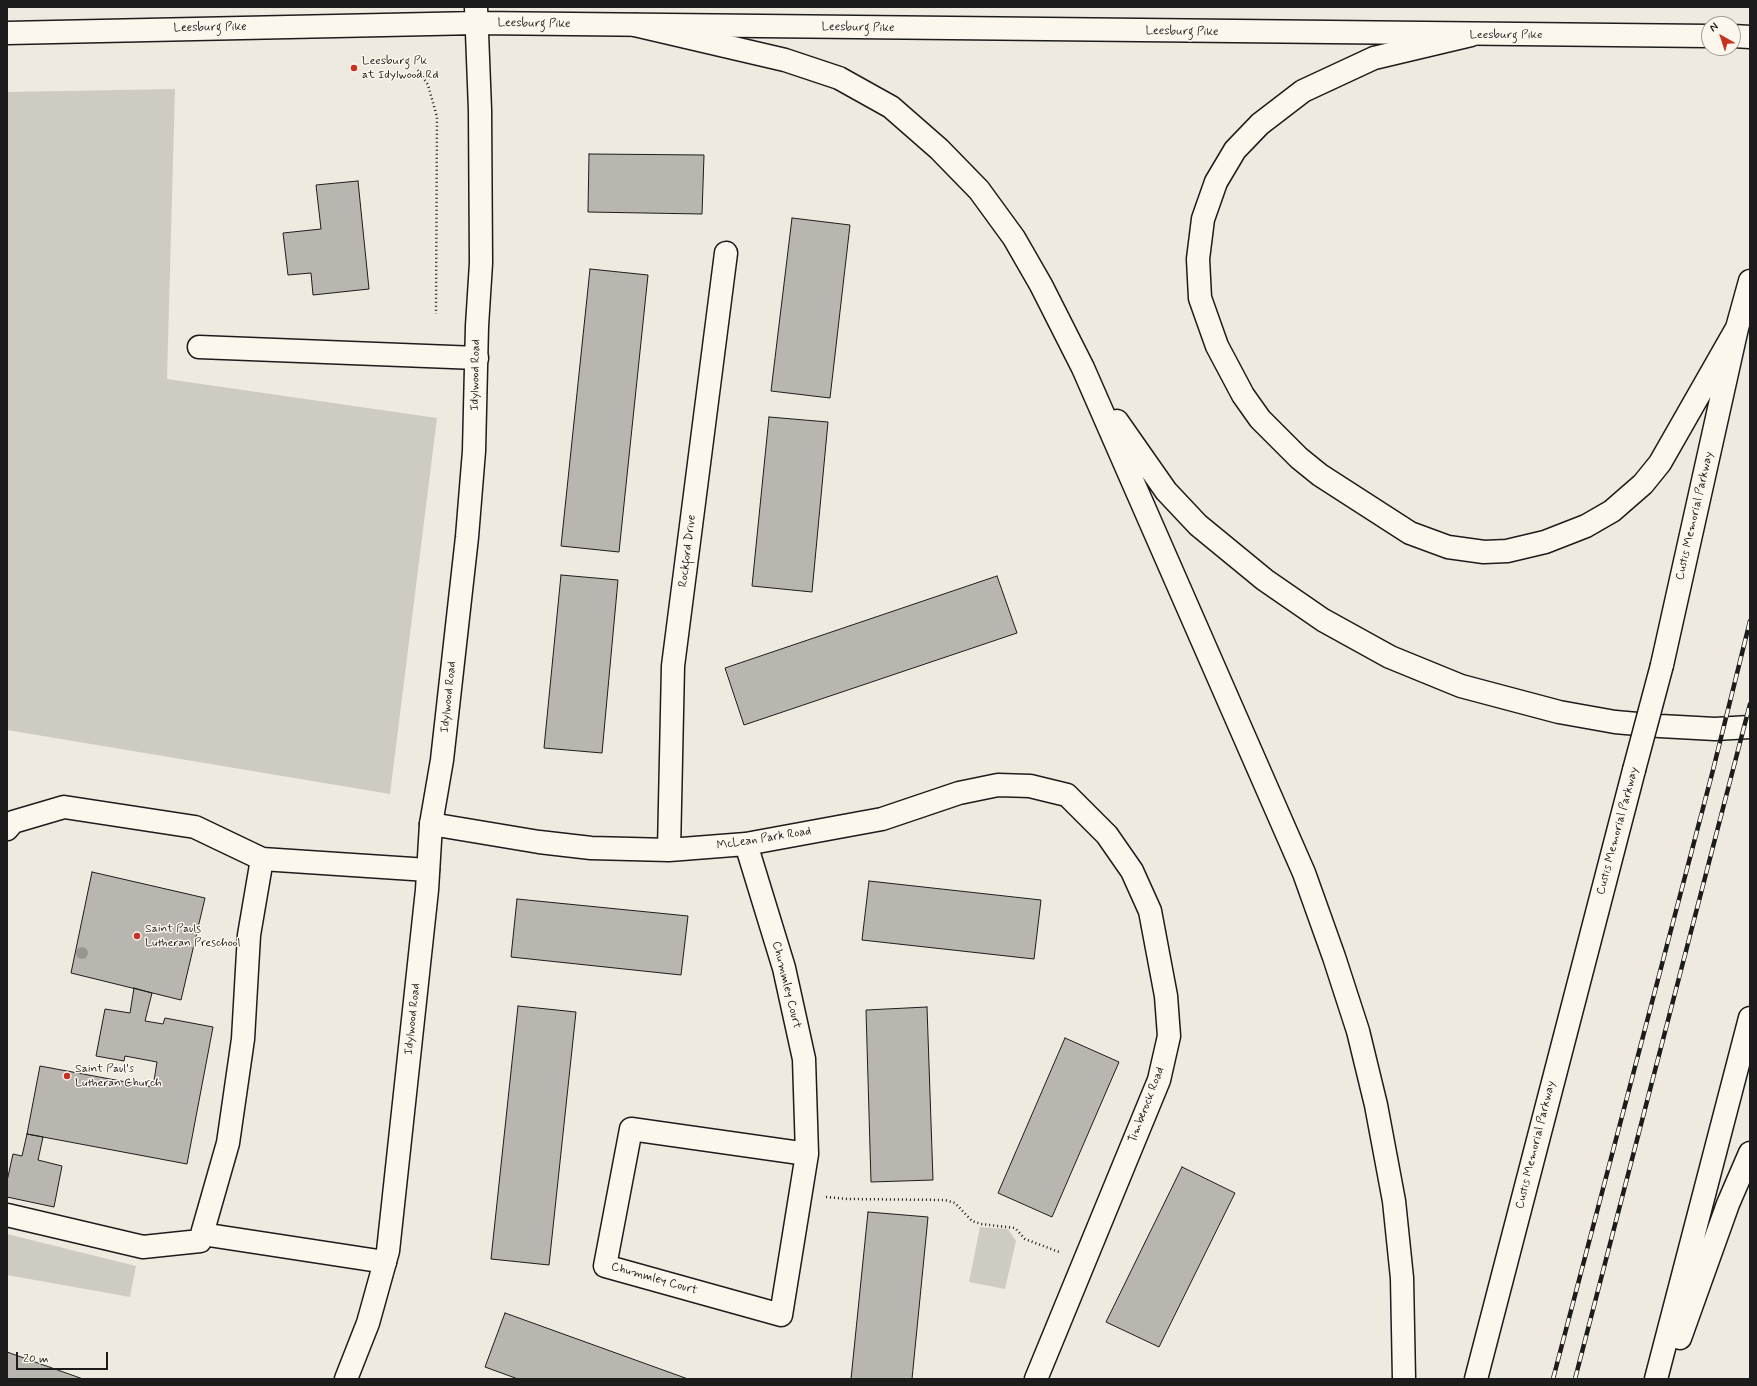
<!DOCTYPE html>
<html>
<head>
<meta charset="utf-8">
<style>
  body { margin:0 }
  #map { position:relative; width:1757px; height:1386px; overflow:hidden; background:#eeeadf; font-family:Mynerve,sans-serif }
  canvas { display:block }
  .frame { position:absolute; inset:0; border:8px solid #1c1c1c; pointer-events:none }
  .north { position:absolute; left:1701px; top:16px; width:40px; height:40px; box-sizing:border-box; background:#fbf7ec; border:1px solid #a29f99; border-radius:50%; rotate:321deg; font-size:11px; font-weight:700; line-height:16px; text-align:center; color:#1c1c1c }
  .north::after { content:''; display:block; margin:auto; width:14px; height:18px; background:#c8321e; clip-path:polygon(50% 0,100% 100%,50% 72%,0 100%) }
  .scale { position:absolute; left:16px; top:1352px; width:92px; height:18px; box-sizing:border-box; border:2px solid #1c1c1c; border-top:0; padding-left:5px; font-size:12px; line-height:14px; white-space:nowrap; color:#1c1c1c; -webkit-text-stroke:3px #fbf7ec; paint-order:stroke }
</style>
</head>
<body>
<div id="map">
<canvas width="1757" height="1386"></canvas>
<div class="frame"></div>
<div class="north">N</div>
<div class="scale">20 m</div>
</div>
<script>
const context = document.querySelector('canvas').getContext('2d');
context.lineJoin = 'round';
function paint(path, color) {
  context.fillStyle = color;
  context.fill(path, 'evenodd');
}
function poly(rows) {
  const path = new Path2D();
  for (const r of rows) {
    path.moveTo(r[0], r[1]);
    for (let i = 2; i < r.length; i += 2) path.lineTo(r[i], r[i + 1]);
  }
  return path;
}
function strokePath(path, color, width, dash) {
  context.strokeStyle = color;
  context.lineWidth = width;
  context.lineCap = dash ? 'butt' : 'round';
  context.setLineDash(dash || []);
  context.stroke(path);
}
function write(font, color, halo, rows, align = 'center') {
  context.font = font + ' Mynerve,sans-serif';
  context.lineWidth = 3;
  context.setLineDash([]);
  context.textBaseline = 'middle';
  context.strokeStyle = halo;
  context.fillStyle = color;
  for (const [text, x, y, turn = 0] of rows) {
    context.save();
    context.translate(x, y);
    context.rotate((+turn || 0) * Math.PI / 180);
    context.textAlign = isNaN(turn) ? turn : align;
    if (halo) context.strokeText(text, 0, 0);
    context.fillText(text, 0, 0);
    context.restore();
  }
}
const green = poly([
  [175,89,167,379,437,418,390,794,7,730,7,92],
  [980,1227,1008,1229,1016,1241,1005,1289,969,1282],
  [7,1234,136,1266,130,1297,7,1275]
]);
const building = poly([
  [589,154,704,155,702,214,588,212,589,154],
  [358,181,369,289,313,295,311,273,288,275,283,233,321,229,316,185,358,181],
  [792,218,850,225,830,398,771,391,792,218],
  [590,269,648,275,619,552,561,546,590,269],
  [769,417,828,422,812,592,752,586,769,417],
  [561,575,618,580,602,753,544,748,561,575],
  [997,576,1017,633,744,725,725,668,997,576],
  [92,872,205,898,181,1000,71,973,92,872],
  [869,881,1041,900,1034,959,862,940,869,881],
  [517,899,688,916,681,975,511,957,517,899],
  [134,988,152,993,145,1021,163,1024,165,1018,213,1027,187,1164,27,1134,40,1066,153,1087,157,1062,125,1056,124,1061,96,1056,105,1009,130,1013,134,988],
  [518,1006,576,1012,549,1265,491,1259,518,1006],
  [927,1007,933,1180,871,1182,866,1010,927,1007],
  [1065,1038,1119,1062,1052,1217,998,1193,1065,1038],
  [27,1134,43,1137,38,1160,62,1166,54,1207,7,1197,7,1181,13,1154,22,1156,27,1134],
  [1182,1167,1235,1193,1159,1347,1106,1322,1182,1167],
  [868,1212,928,1217,912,1379,851,1379,868,1212],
  [505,1313,688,1379,518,1379,485,1367,505,1313],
  [7,1352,83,1379,7,1379,7,1352]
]);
const path = poly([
  [418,70,428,85,437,117,436,314],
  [826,1197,848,1199,945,1200,955,1203,972,1221,981,1224,1015,1228,1025,1239,1059,1252]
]);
const minor = poly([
  [199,347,477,358],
  [431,824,539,842,591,848,669,850,746,844,882,819,959,793,998,785,1030,786,1067,795,1107,835,1132,871,1150,911,1166,996,1169,1036,1159,1080,1036,1379],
  [7,829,13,822,64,807,195,827,262,859,428,870],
  [746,844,784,968,804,1059,807,1154],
  [669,850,673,666,726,253],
  [631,1129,807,1154,781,1315,605,1266,631,1129],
  [7,1215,143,1247,200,1241,228,1143,243,1039,249,935,262,859],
  [202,1234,385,1262]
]);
const major = poly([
  [7,33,477,23,1709,36],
  [1733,36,1750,37],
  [346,1379,368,1323,388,1251,427,890,431,824,442,760,467,537,474,451,477,326,481,263,480,110,476,7]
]);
const highway = poly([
  [635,25,785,60,839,78,891,107,939,149,979,190,1014,238,1041,285,1083,368,1304,873,1334,957,1358,1031,1376,1105,1394,1201,1402,1278,1404,1379],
  [1471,35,1374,58,1303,91,1260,124,1235,150,1216,182,1203,219,1198,259,1200,298,1217,346,1243,395,1260,419,1299,458,1320,475,1410,533,1448,547,1484,552,1507,551,1545,542,1586,526,1612,511,1643,484,1660,463,1737,328],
  [1117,421,1166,491,1198,525,1265,580,1323,620,1390,657,1461,686,1559,712,1615,722,1660,726,1715,729,1750,727],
  [1662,665,1737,328,1750,281],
  [1680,1338,1728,1204,1750,1153],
  [1476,1379,1634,770],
  [1656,1379,1750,1018]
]);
const rail = poly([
  [1553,1379,1713,770,1750,621],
  [1575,1379,1750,704]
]);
const highwayBridge = poly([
  [1634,770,1662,665]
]);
const trees = [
  [82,953]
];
const markers = [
  [354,68,4,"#c8321e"],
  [137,936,4,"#c8321e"],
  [67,1076,4,"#c8321e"]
];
const streetNames = [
  ["Leesburg Pike",534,24,1],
  ["Leesburg Pike",210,28,-1],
  ["Leesburg Pike",858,28,1],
  ["Leesburg Pike",1182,32,1],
  ["Leesburg Pike",1506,35],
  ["Idylwood Road",476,375,-89],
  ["Custis Memorial Parkway",1695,516,-77],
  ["Rockford Drive",688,551,-83],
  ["Idylwood Road",449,697,-84],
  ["Custis Memorial Parkway",1618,831,-75],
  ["McLean Park Road",764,839,-9],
  ["Chummley Court",786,985,76],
  ["Idylwood Road",413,1019,-84],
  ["Timberock Road",1147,1105,-69],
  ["Custis Memorial Parkway",1536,1145,-76],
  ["Chummley Court",654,1279,16]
];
const poiNames = [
  ["Leesburg Pk",362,61],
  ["at Idylwood Rd",362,75],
  ["Saint Pauls",145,929],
  ["Lutheran Preschool",145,943],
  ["Saint Paul's",75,1069],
  ["Lutheran Church",75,1083]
];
paint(green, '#ceccc2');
paint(building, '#b9b6af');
strokePath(building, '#1c1c1c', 1);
strokePath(minor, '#1c1c1c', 25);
strokePath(major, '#1c1c1c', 25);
strokePath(highway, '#1c1c1c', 25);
strokePath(path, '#1c1c1c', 2.5, [1, 3]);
strokePath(minor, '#fbf7ec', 22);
strokePath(major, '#fbf7ec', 22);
strokePath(highway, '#fbf7ec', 22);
strokePath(rail, '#1c1c1c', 4.5);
strokePath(rail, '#fbf7ec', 3, [9]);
strokePath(highwayBridge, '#1c1c1c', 25, []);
strokePath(highwayBridge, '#fbf7ec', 22);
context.fillStyle = '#98968f';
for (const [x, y] of trees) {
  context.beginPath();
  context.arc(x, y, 6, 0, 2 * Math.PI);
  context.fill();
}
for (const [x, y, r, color] of markers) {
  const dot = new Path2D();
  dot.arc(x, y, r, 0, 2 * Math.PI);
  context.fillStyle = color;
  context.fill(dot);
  strokePath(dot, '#fbf7ec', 1.5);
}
write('12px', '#1c1c1c', '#fbf7ec', streetNames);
write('12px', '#1c1c1c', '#fbf7ec', poiNames, 'left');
</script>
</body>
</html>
